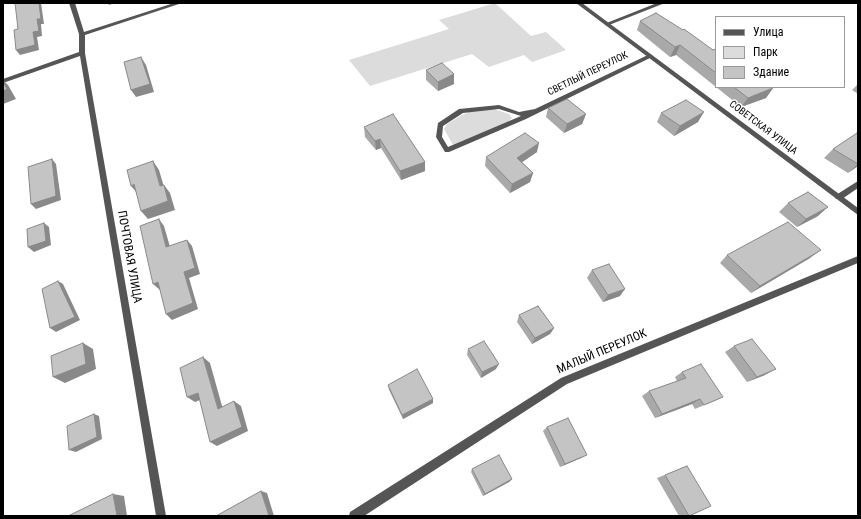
<!DOCTYPE html>
<html>
<head>
<meta charset="utf-8">
<style>
  body { margin:0 }
  #map { position:relative; width:861px; height:519px; overflow:hidden; background:#fff; font-family:"Roboto Condensed",sans-serif }
  canvas { display:block }
  .frame { position:absolute; inset:0; border:4px solid #000; pointer-events:none }
  .legend { position:absolute; left:715px; top:16px; width:130px; height:72px; box-sizing:border-box; background:#fff; border:1px solid #999; margin:0; padding:5px 7px; list-style:none; font-size:12px; color:#000 }
  .legend li { display:flex; align-items:center; gap:8px; height:20px }
  .legend b { width:20px; border:1px solid #999 }
</style>
</head>
<body>
<div id="map">
<canvas width="861" height="519"></canvas>
<div class="frame"></div>
<ul class="legend">
<li><b style="height:5px;background:#555"></b>Улица</li>
<li><b style="height:11px;background:#dcdcdc"></b>Парк</li>
<li><b style="height:11px;background:#c4c4c4"></b>Здание</li>
</ul>
</div>
<script>
const context = document.querySelector('canvas').getContext('2d');
context.lineJoin = 'round';
function paint(path, color) {
  context.fillStyle = color;
  context.fill(path, 'evenodd');
}
function poly(rows) {
  const path = new Path2D();
  for (const r of rows) {
    path.moveTo(r[0], r[1]);
    for (let i = 2; i < r.length; i += 2) path.lineTo(r[i], r[i + 1]);
  }
  return path;
}
function strokePath(path, color, width, dash) {
  context.strokeStyle = color;
  context.lineWidth = width;
  context.lineCap = dash ? 'butt' : 'round';
  context.setLineDash(dash || []);
  context.stroke(path);
}
function write(font, color, halo, rows, align = 'center') {
  context.font = font + ' "Roboto Condensed",sans-serif';
  context.lineWidth = 3;
  context.setLineDash([]);
  context.textBaseline = 'middle';
  context.strokeStyle = halo;
  context.fillStyle = color;
  for (const [text, x, y, turn = 0] of rows) {
    context.save();
    context.translate(x, y);
    context.rotate((+turn || 0) * Math.PI / 180);
    context.textAlign = isNaN(turn) ? turn : align;
    if (halo) context.strokeText(text, 0, 0);
    context.fillText(text, 0, 0);
    context.restore();
  }
}
const green = poly([
  [495,3,531,36,546,32,566,50,532,62,524,55,489,67,472,54,370,86,349,60,449,29,439,20],
  [494,109,509,114,512,118,508,122,453,145,444,129,447,124,462,115,474,110]
]);
const service = poly([
  [657,3,665,3,609,25,604,24,657,3],
  [650,54,653,56,652,57,526,119,449,152,445,152,436,137,438,123,459,109,499,105,519,112,535,109,650,54],
  [499,109,521,116,448,147,442,137,443,126,463,113,499,109],
  [858,181,858,188,842,199,836,199,835,197,836,195,858,181],
  [858,256,858,263,567,384,364,516,349,516,350,512,561,378,858,256]
]);
const minor = poly([
  [69,3,75,3,84,32,174,3,182,3,85,35,85,53,166,516,156,516,80,56,3,83,3,79,79,52,79,34,69,3]
]);
const tertiary = poly([
  [576,3,582,3,858,208,858,215,576,3]
]);
const wall = poly([
  [640,21,713,50,716,49,716,87,771,87,773,88,766,98,741,107,676,55,670,57,637,30],
  [426,70,454,74,454,84,438,91,426,80],
  [858,84,858,94,852,90],
  [548,108,586,114,582,124,564,133,546,117],
  [661,113,698,122,674,136,657,122],
  [364,127,425,162,425,171,401,180,381,148,376,150,365,137],
  [858,133,858,166,848,173,824,158,833,149],
  [537,152,522,162,533,173,530,182,510,193,485,166,486,157],
  [788,203,818,216,797,227,779,212],
  [727,255,810,258,751,293,720,263],
  [592,270,620,296,603,302,587,278],
  [519,315,554,328,550,334,532,344,517,322],
  [734,346,765,375,747,382,725,352],
  [468,349,496,369,481,378,467,355],
  [682,372,723,397,714,401,695,409,692,404,655,418,642,396,649,391,677,381,675,377],
  [388,385,433,399,433,403,403,419,389,390],
  [547,427,581,458,560,467,543,431],
  [687,466,689,516,679,516,657,478],
  [472,469,512,479,509,482,483,496,471,472]
]);
const shadedWall = poly([
  [39,3,41,3,44,24,41,24,42,36,37,37,39,50,20,55,16,50,33,32,37,19],
  [108,3,115,3,109,5],
  [680,45,676,55,670,57,675,47],
  [141,57,146,65,154,92,136,97,131,90],
  [454,74,454,84,438,91,438,82],
  [3,80,8,85,16,99,3,104],
  [773,88,766,98,741,107,748,98],
  [704,112,698,122,674,136,680,126],
  [586,114,582,124,564,133,567,124],
  [380,139,381,148,376,150,375,141],
  [539,143,537,152,515,167,517,158],
  [52,159,56,164,61,200,36,209,31,204],
  [153,161,159,170,164,187,164,185,170,193,175,210,148,219,141,211,160,186],
  [425,162,425,171,401,180,400,171],
  [858,164,858,166,848,173],
  [533,173,530,182,510,193,512,184],
  [134,184,138,194,131,186],
  [828,207,818,216,797,227,806,219],
  [159,219,164,226,172,254,166,247],
  [44,223,49,227,51,245,34,252,28,247],
  [187,240,192,246,200,274,189,278,198,309,172,320,166,314,184,272],
  [821,250,810,258,751,293,760,286],
  [58,281,63,284,80,320,56,332,50,328],
  [158,282,164,288,160,290,153,284],
  [625,289,620,296,603,302,608,295],
  [554,328,550,334,532,344,535,338],
  [83,343,93,349,96,369,65,383,53,377],
  [203,357,210,363,224,413,218,409],
  [499,364,496,369,481,378,482,372],
  [776,369,765,375,747,382,757,377],
  [198,393,205,398,195,402,187,397],
  [433,399,433,403,403,419,402,415],
  [700,399,692,404,655,418,662,414],
  [234,401,241,406,248,431,217,446,210,442],
  [94,414,99,416,102,439,76,452,69,450],
  [587,455,581,458,560,467,565,464],
  [512,479,509,482,483,496,485,494],
  [261,491,267,493,274,516,269,516],
  [113,494,124,496,127,516,117,516]
]);
const building = poly([
  [15,3,39,3,41,19,37,19,39,31,33,32,35,45,16,50,14,30,18,29,15,3],
  [656,13,683,30,684,29,713,50,716,49,716,73,680,45,675,47,640,21,656,13],
  [141,57,150,84,131,90,124,62,141,57],
  [442,63,454,74,438,82,426,70,442,63],
  [3,82,7,89,3,91,3,82],
  [734,87,771,87,773,88,748,98,734,87],
  [567,99,586,114,567,124,548,108,567,99],
  [686,100,704,112,680,126,661,113,686,100],
  [393,114,425,162,400,171,380,139,375,141,364,127,393,114],
  [525,133,539,143,517,158,533,173,512,184,486,157,525,133],
  [857,133,858,133,858,164,833,149,857,133],
  [52,159,56,196,31,204,28,167,52,159],
  [153,161,160,186,164,185,168,201,141,211,134,184,131,186,127,170,153,161],
  [808,192,828,207,806,219,788,203,808,192],
  [159,219,166,247,187,240,195,268,184,272,193,303,166,314,158,282,153,284,140,226,159,219],
  [788,222,821,250,760,286,727,255,788,222],
  [44,223,46,241,28,247,27,229,44,223],
  [609,264,625,289,608,295,592,270,609,264],
  [58,281,75,317,50,328,42,289,58,281],
  [538,306,554,328,535,338,519,315,538,306],
  [752,339,776,369,757,377,734,346,752,339],
  [484,341,499,364,482,372,468,349,484,341],
  [83,343,86,364,53,377,51,356,83,343],
  [203,357,218,409,234,401,242,427,210,442,198,393,187,397,180,368,203,357],
  [701,364,723,397,704,405,700,399,662,414,649,391,686,378,682,372,701,364],
  [417,369,433,399,402,415,388,385,417,369],
  [94,414,97,437,69,450,67,426,94,414],
  [568,418,587,455,565,464,547,427,568,418],
  [499,455,512,479,485,494,472,469,499,455],
  [687,466,711,506,689,516,665,475,687,466],
  [261,491,269,516,216,516,261,491],
  [113,494,117,516,68,516,113,494]
]);
const farStreetnames = [
  ["СВЕТЛЫЙ ПЕРЕУЛОК",588,74,-26],
  ["СОВЕТСКАЯ УЛИЦА",763,128,37]
];
const streetNames = [
  ["ПОЧТОВАЯ УЛИЦА",129,257,80],
  ["МАЛЫЙ ПЕРЕУЛОК",602,352,-23]
];
paint(green, '#dcdcdc');
paint(service, '#555');
paint(minor, '#555');
paint(tertiary, '#555');
paint(wall, '#a9a9a9');
paint(shadedWall, '#898989');
paint(building, '#c4c4c4');
strokePath(building, '#898989', 1);
write('10px', '#000', '#fff', farStreetnames);
write('12px', '#000', '#fff', streetNames);
</script>
</body>
</html>
